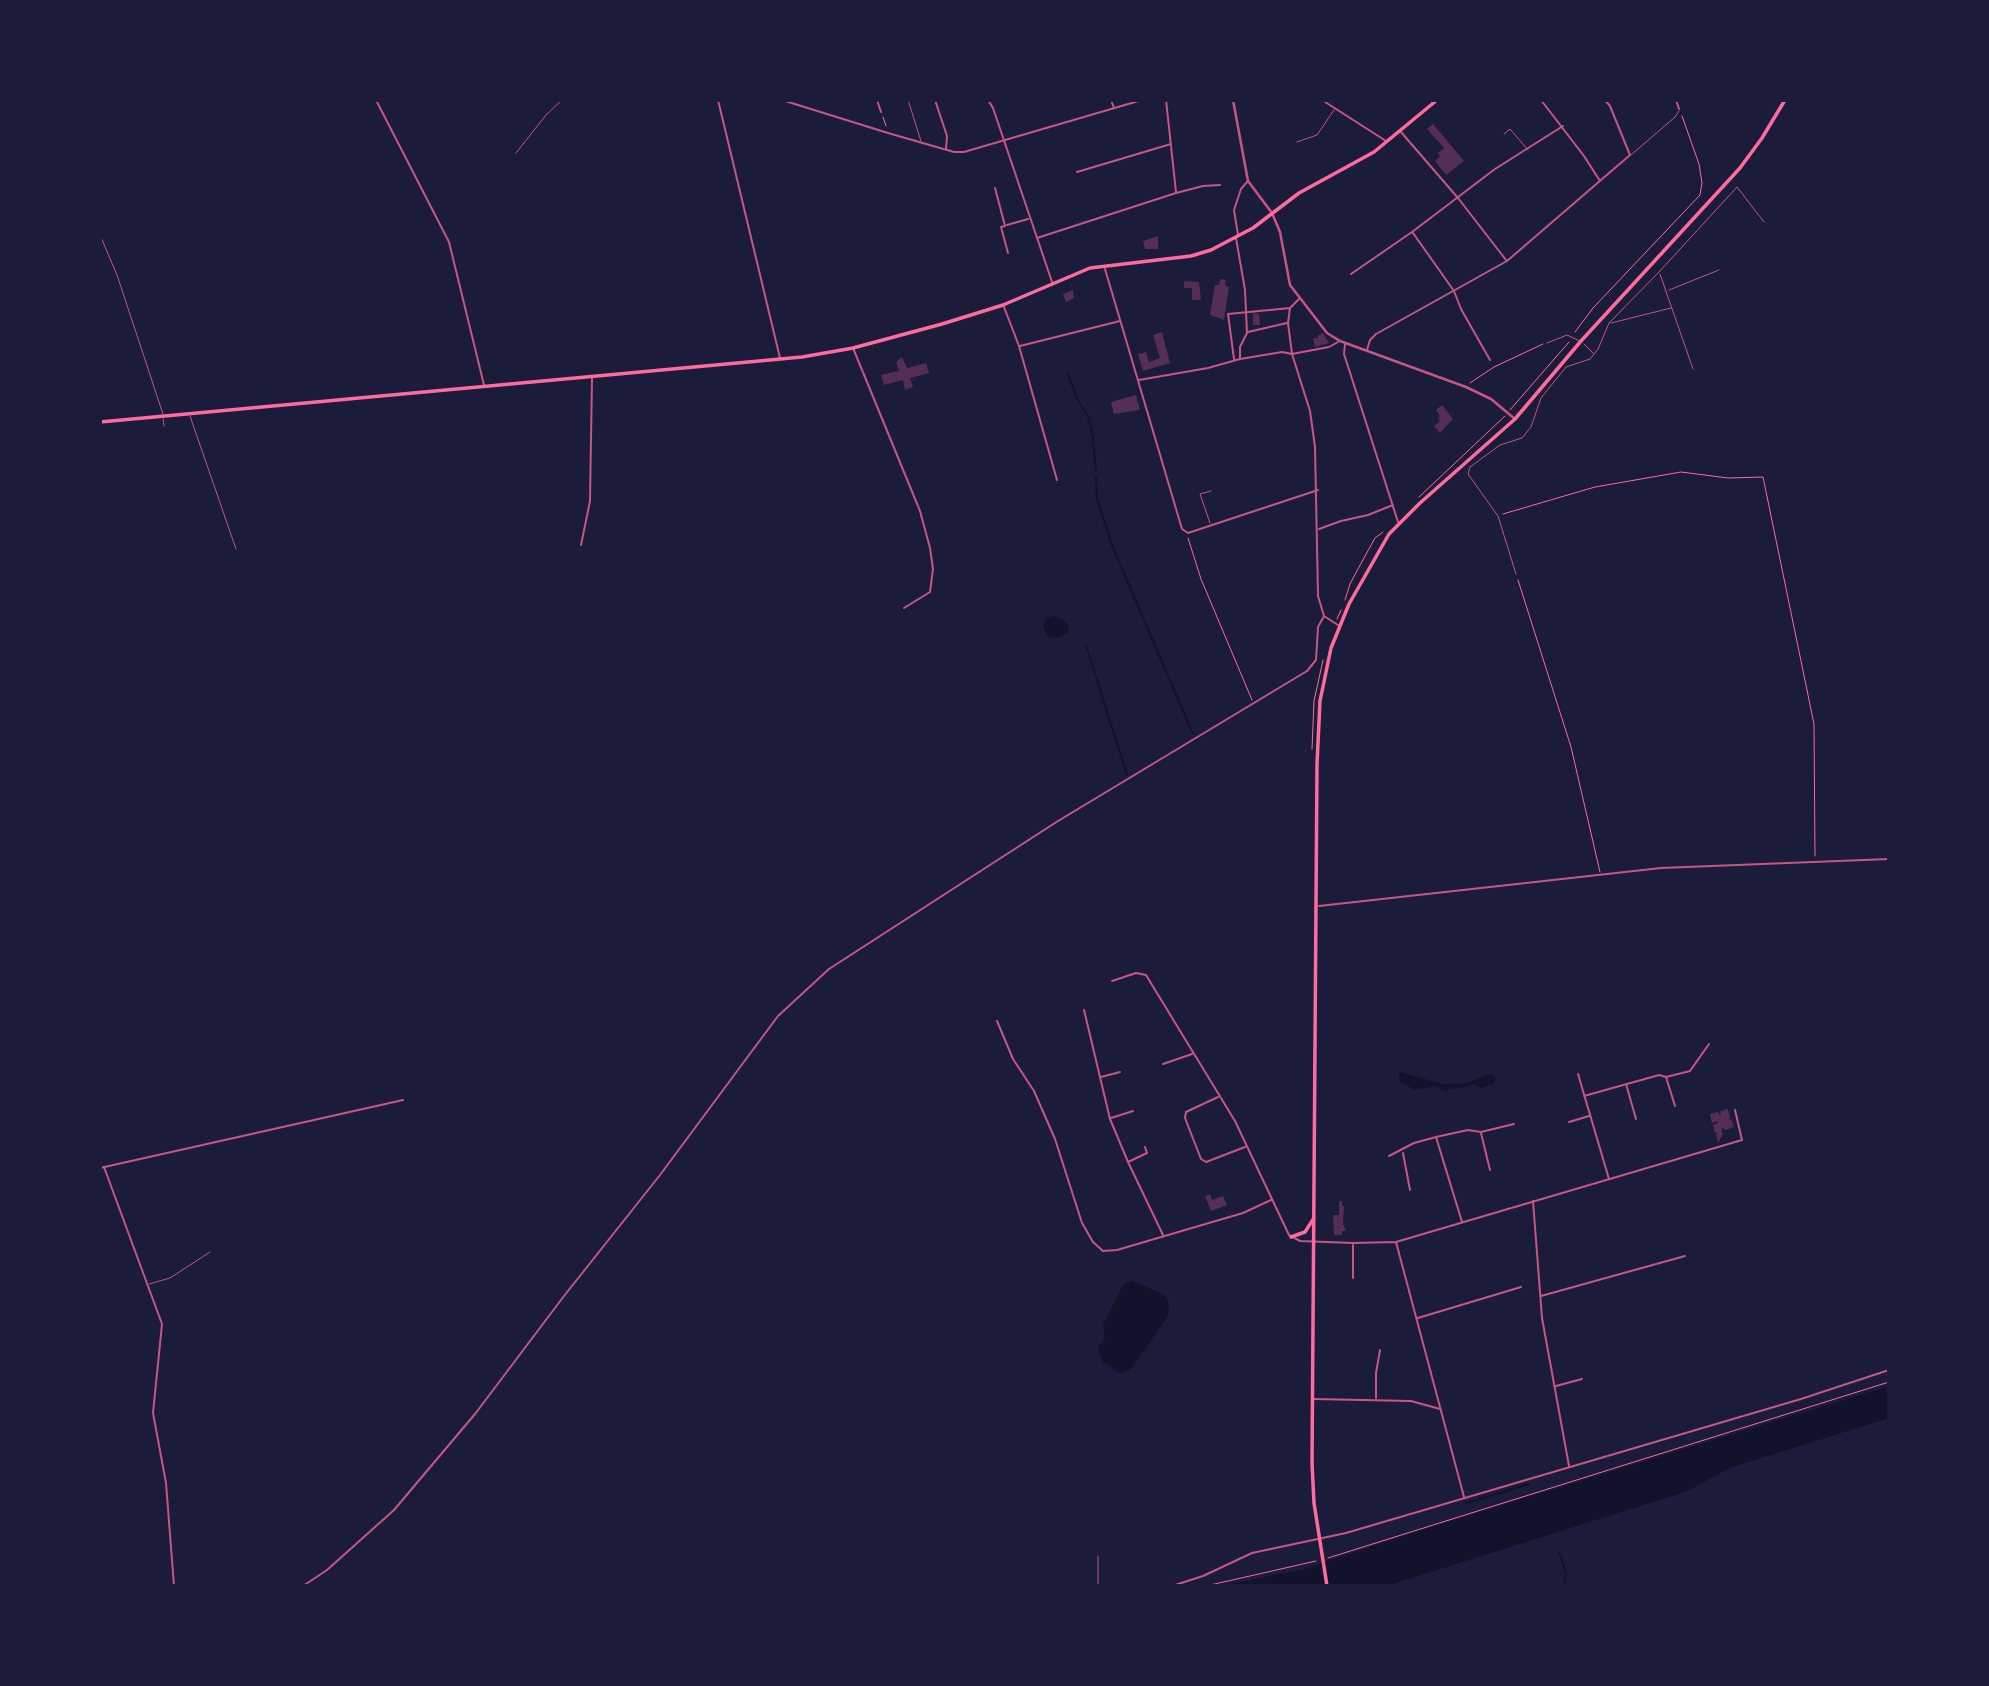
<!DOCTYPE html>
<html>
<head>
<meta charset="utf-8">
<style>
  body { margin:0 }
  #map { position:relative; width:1989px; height:1686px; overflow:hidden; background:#1b1b3a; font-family:"PT Sans Narrow",sans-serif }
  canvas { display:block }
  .frame { position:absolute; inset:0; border:102px solid #1b1b3a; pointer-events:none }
</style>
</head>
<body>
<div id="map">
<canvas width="1989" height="1686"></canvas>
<div class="frame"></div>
</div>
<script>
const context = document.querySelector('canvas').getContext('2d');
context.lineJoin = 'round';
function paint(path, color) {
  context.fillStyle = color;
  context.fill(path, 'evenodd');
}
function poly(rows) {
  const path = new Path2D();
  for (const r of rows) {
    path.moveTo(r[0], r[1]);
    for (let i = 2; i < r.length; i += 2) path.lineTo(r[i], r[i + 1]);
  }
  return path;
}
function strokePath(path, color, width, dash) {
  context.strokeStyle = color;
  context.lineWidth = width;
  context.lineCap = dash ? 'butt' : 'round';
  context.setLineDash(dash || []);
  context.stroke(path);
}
const water = poly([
  [1053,616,1059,617,1067,623,1069,629,1068,633,1057,638,1047,637,1043,626,1046,619],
  [1399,1072,1444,1084,1467,1083,1489,1074,1494,1075,1495,1080,1493,1084,1481,1088,1472,1084,1467,1087,1449,1089,1446,1092,1435,1086,1416,1090,1400,1082],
  [1132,1281,1163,1294,1167,1298,1169,1306,1168,1316,1136,1362,1129,1370,1121,1374,1102,1361,1098,1346,1105,1339,1103,1325,1123,1285],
  [1889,1386,1889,1418,1729,1468,1688,1491,1386,1586,1221,1586,1305,1569,1415,1532]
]);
const stream = poly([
  [1068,375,1078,400,1088,416,1093,438,1096,471],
  [1096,477,1097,498,1111,543,1193,734],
  [1086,645,1127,775],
  [1466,1503,1529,1484],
  [1559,1552,1566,1573,1564,1586]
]);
const building = poly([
  [1433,124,1464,161,1446,175,1435,161,1440,156,1438,153,1444,148,1427,129],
  [1158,236,1158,249,1145,249,1143,241],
  [1220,279,1226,280,1225,286,1229,287,1224,320,1210,315,1215,285,1219,285],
  [1184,281,1199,282,1201,300,1192,300,1192,288,1184,288],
  [1073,290,1074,298,1066,302,1063,294],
  [1253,313,1259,314,1260,325,1253,325],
  [1162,332,1170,363,1143,371,1138,354,1146,352,1149,362,1160,358,1153,335],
  [1323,333,1329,343,1315,347,1313,338,1318,338,1317,336],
  [902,357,907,368,926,363,929,373,910,378,913,387,905,390,903,380,884,385,881,375,899,371,896,362],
  [1136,395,1140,410,1114,414,1111,402],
  [1442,405,1453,419,1440,433,1434,426,1440,421,1438,418,1440,416,1436,410],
  [1728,1109,1730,1117,1729,1120,1731,1119,1734,1127,1725,1130,1722,1127,1722,1133,1724,1132,1718,1143,1716,1135,1718,1132,1715,1133,1713,1125,1718,1123,1717,1121,1712,1123,1710,1114,1718,1112,1721,1117,1720,1111],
  [1210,1194,1212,1200,1223,1196,1227,1205,1211,1211,1205,1196],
  [1339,1201,1342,1201,1342,1206,1344,1206,1343,1224,1346,1231,1342,1231,1342,1235,1334,1235,1333,1215,1339,1215]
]);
const path = poly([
  [883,117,886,126],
  [1575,332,1593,308,1700,195,1702,183,1699,164,1682,116],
  [1470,383,1494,367,1543,344],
  [1510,410,1569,342],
  [1419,497,1505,416],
  [1503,514,1595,487,1681,472,1728,478,1763,477,1814,724,1815,856],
  [1188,538,1201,579,1252,700],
  [1518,580,1571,747,1600,872],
  [1345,600,1350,584,1359,567,1375,538,1383,532],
  [1337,619,1341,610],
  [1312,749,1314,701,1323,660],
  [1328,1558,1889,1382],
  [1206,1586,1316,1561]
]);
const service = poly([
  [908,100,921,141],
  [1504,134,1510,129,1528,150],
  [1297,142,1317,135,1334,110],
  [516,153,546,115,562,100],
  [1631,155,1675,117,1679,111],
  [100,235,117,275,163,414],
  [1660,274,1693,369],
  [1669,290,1719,270],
  [1611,323,1671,308],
  [1547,343,1567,335,1580,341],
  [1584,344,1593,353],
  [190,416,236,549],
  [163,419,164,426],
  [1210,523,1200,494,1211,491],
  [1516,574,1498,516,1468,474,1470,467,1500,445,1522,438,1531,427,1541,398,1566,367,1590,359,1598,349,1609,323,1659,272,1737,187,1764,222],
  [149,1284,170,1278,210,1252],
  [1098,1586,1098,1556]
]);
const minor = poly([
  [376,100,449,242,484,385],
  [718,100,780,358],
  [782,100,888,133,954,152,964,152,1142,100],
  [877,100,881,112],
  [935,100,947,136,946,149],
  [988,100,993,108,1052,282],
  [1111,100,1114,108],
  [1166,100,1176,192],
  [1322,100,1386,141],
  [1541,100,1584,156,1600,181],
  [1676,100,1679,109],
  [1401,132,1458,198,1506,260],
  [1077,172,1171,144],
  [995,188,1005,226,1001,227,1008,253],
  [1007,225,1028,219],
  [1413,233,1454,291,1461,309,1490,360],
  [1238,235,1234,210,1241,189,1247,182],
  [1037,238,1176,193,1203,186,1220,185],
  [1236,238,1245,290,1247,333,1240,347,1240,359],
  [1105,269,1182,529,1188,533,1318,490],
  [1351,274,1412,232,1495,169,1563,126],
  [1300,298,1290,308,1288,323,1292,354,1310,411,1315,447,1318,596,1324,616,1338,625],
  [1004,307,1019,346,1057,480],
  [1248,332,1287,323],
  [1345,344,1344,354,1398,522],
  [1020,346,1120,321],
  [853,348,920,511,930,548,933,569,930,592,904,608],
  [1367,350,1370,340,1376,334,1507,261,1630,155,1610,106,1605,100],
  [1234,359,1228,314,1290,308],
  [1139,380,1208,368,1240,359,1282,352,1292,354,1329,347,1338,342],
  [1319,529,1341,521,1368,515,1393,505],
  [581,545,590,501,592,378],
  [1319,906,1661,868,1889,859],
  [1112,981,1136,973,1146,975,1235,1121,1289,1235,1300,1241,1353,1243,1396,1242,1742,1140,1735,1110],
  [1084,1010,1110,1119,1128,1162,1163,1235],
  [997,1021,1013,1059,1034,1091,1055,1139,1082,1223,1093,1242,1103,1251,1117,1250,1243,1213,1271,1200],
  [1163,1064,1192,1054],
  [1578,1074,1609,1179],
  [1101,1077,1120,1072],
  [1666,1077,1690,1071,1709,1044],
  [1626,1084,1636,1119],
  [1584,1096,1659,1075,1666,1077,1675,1106],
  [1218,1097,1186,1112,1185,1118,1201,1159,1206,1162,1245,1147],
  [1111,1118,1133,1111],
  [1569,1122,1589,1116],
  [1481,1133,1490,1170],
  [1436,1137,1462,1222],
  [1403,1153,1410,1190],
  [1389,1156,1414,1143,1436,1137,1468,1130,1481,1132,1514,1124],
  [1128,1162,1147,1153,1145,1147],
  [104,1167,162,1324,153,1413,166,1483,174,1586],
  [100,1168,403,1100],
  [1533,1201,1542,1318,1569,1466],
  [1396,1242,1464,1497],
  [1353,1278,1353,1245],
  [1541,1296,1685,1256],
  [1418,1318,1521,1287],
  [1556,1386,1582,1379],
  [1376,1398,1376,1373,1380,1350],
  [1314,1399,1411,1401,1440,1409],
  [303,1586,327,1570,394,1510,475,1414,564,1296,660,1175,778,1016,829,969,1058,821,1307,671,1316,660,1318,627,1324,616],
  [1172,1586,1203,1576,1252,1553,1346,1533,1801,1399,1889,1370]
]);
const tertiary = poly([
  [1233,100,1248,181,1272,213,1280,232,1290,285,1327,333,1340,341,1466,387,1491,399,1515,419]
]);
const primary = poly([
  [100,422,802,357,853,348,942,324,1003,305,1090,268,1191,256,1211,250,1253,228,1299,193,1374,152,1437,100],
  [1291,1237,1305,1232,1314,1218],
  [1327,1586,1314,1503,1312,1463,1317,764,1320,701,1331,648,1349,604,1389,534,1420,503,1515,419,1581,341,1740,168,1762,138,1785,100]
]);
paint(water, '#12122b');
strokePath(stream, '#12122b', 2);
paint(building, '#542f53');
strokePath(path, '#ff6b9d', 1);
strokePath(service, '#c65784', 1);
strokePath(minor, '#c65784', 2);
strokePath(tertiary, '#c65784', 2.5);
strokePath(primary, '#ff6b9d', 3.5);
</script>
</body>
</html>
